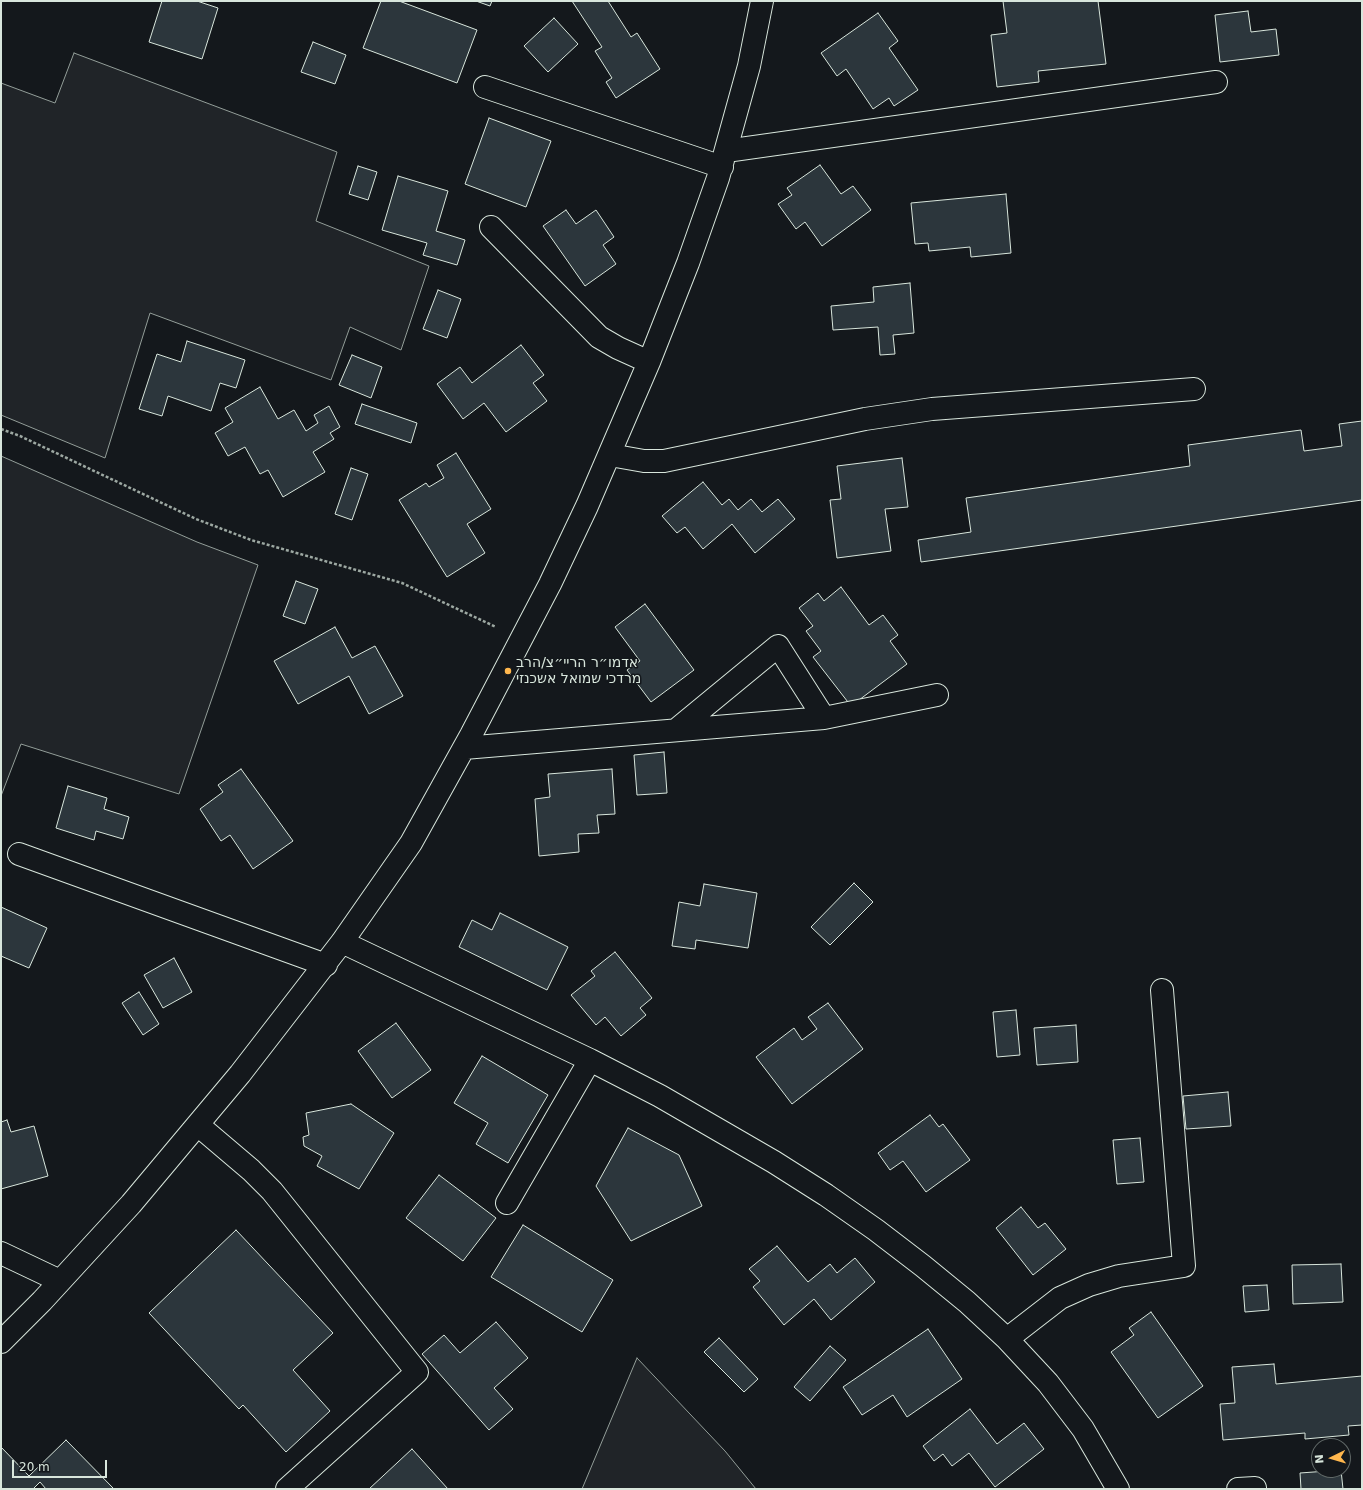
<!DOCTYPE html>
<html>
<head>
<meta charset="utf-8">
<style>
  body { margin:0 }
  #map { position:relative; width:1363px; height:1490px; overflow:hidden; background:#14181c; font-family:"DejaVu Sans",sans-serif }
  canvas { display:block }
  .frame { position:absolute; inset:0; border:2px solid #d8e6dc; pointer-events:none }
  .north { position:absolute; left:1311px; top:1438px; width:40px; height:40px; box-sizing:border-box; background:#14181c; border:1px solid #626a69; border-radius:50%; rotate:265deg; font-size:11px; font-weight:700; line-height:16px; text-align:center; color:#d8e6dc }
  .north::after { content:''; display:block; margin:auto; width:14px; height:18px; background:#ffb74d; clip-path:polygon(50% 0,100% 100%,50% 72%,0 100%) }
  .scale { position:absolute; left:12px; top:1460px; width:95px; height:18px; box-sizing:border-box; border:2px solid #d8e6dc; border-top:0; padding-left:5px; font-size:12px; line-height:14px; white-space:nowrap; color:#d8e6dc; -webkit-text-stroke:3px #14181c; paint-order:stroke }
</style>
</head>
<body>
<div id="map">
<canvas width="1363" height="1490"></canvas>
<div class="frame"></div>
<div class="north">N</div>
<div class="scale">20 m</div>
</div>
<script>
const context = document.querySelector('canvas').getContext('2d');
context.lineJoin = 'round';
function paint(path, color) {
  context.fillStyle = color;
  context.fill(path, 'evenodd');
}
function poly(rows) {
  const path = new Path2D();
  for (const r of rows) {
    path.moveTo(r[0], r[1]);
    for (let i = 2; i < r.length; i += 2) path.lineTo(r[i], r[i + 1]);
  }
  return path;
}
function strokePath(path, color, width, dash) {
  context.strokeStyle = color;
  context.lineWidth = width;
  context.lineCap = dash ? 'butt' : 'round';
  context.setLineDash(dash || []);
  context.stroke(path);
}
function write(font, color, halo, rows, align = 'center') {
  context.font = font + ' "DejaVu Sans","Noto Sans Hebrew",sans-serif';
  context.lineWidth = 3;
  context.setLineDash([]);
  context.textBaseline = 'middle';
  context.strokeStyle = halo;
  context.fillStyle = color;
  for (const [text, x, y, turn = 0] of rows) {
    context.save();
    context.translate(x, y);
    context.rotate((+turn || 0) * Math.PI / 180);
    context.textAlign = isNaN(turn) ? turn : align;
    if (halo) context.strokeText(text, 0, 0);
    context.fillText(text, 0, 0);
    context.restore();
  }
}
const green = poly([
  [74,53,337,152,316,221,429,266,401,350,350,327,331,380,150,313,105,458,1,415,1,83,55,103,74,53],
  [1,456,197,542,258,565,179,794,21,744,1,796,1,456],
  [637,1358,725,1451,756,1489,582,1489,637,1358]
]);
const building = poly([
  [162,1,197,1,218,8,202,59,149,42,162,1],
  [381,1,399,1,477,30,457,83,363,48,381,1],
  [476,1,492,1,490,6,476,1],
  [572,1,608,1,631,37,637,33,660,69,616,98,606,82,612,78,595,51,602,47,572,1],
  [1003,1,1098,1,1106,64,1038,71,1039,82,997,87,991,35,1007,33,1003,1],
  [1248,11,1251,32,1276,29,1279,55,1220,62,1215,15,1248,11],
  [878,13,898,41,889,48,918,90,894,106,889,98,873,109,846,69,837,76,821,53,878,13],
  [554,18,578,44,548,72,524,46,554,18],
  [313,42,346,55,335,84,301,72,313,42],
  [489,118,551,141,526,207,465,184,489,118],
  [820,165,841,194,853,186,871,210,822,246,805,222,796,229,778,204,792,195,787,188,820,165],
  [358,166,377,172,368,200,349,194,358,166],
  [398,176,448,191,436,231,465,240,457,265,423,255,427,243,382,230,398,176],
  [1006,194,1011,253,971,257,970,247,929,251,928,243,915,244,911,203,1006,194],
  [566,210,576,224,596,210,614,237,603,245,616,264,585,286,543,226,566,210],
  [910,283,914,333,893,335,895,354,880,355,878,327,833,330,831,306,874,302,873,287,910,283],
  [438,290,461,299,447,338,423,329,438,290],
  [187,341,245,360,236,388,220,383,211,411,168,396,162,416,139,409,157,354,181,362,187,341],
  [521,345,544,375,533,383,547,401,506,432,484,403,463,419,437,384,460,367,472,383,521,345],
  [352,355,382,367,371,398,339,385,352,355],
  [260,387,278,419,294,410,306,431,318,423,314,415,329,406,340,427,330,433,334,439,313,452,325,472,283,497,268,470,260,474,245,447,228,456,215,433,233,422,225,408,260,387],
  [362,404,417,423,411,443,355,424,362,404],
  [1362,421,1362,500,921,562,918,540,971,532,966,498,1190,466,1188,445,1301,430,1304,451,1342,446,1339,424,1362,421],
  [456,453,491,509,467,524,485,553,447,577,399,500,426,483,429,487,444,478,437,465,456,453],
  [902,458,908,507,885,509,891,551,837,558,830,500,841,499,837,466,902,458],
  [351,468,368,474,352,520,335,514,351,468],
  [703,482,722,505,729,499,738,510,751,499,762,512,778,499,795,519,755,553,732,524,703,549,685,527,677,533,662,516,703,482],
  [296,581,318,589,305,624,283,616,296,581],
  [841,587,869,625,883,615,898,635,890,641,907,664,851,706,813,657,821,651,806,631,813,626,799,608,818,593,824,601,841,587],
  [645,604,694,670,651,702,627,670,640,661,615,627,645,604],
  [335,627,352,658,375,646,403,696,369,714,349,676,298,704,274,661,335,627],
  [664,752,667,793,637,795,634,755,664,752],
  [241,769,293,841,253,869,230,835,221,841,200,809,223,792,218,785,241,769],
  [612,769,615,814,597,815,599,833,578,834,579,852,539,856,535,799,550,797,548,774,612,769],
  [68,786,107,798,104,809,129,817,123,839,96,831,94,840,56,828,68,786],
  [854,883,873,902,830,945,811,927,854,883],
  [704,884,757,893,748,948,696,940,695,949,672,946,679,902,700,906,704,884],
  [1,907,47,928,29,968,1,956,1,907],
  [500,913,568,947,547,990,459,947,472,920,492,930,500,913],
  [615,952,652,998,640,1008,646,1015,621,1036,605,1017,596,1025,571,995,595,976,591,971,615,952],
  [174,958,192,992,163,1008,144,975,174,958],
  [139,992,159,1024,143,1035,122,1003,139,992],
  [828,1003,863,1049,792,1104,756,1057,794,1028,802,1040,817,1029,808,1017,828,1003],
  [1016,1010,1020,1055,997,1057,993,1012,1016,1010],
  [396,1023,431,1070,392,1098,358,1051,396,1023],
  [1076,1025,1078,1062,1037,1065,1034,1028,1076,1025],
  [482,1056,548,1095,508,1163,476,1144,488,1123,454,1103,482,1056],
  [1228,1092,1231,1126,1186,1129,1183,1096,1228,1092],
  [351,1104,394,1133,359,1189,317,1166,322,1156,304,1146,303,1137,309,1135,306,1113,351,1104],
  [930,1115,939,1127,943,1124,970,1160,926,1192,903,1161,890,1170,878,1153,930,1115],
  [7,1120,11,1132,34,1126,48,1176,1,1189,1,1122,7,1120],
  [628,1128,679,1155,702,1206,631,1241,596,1186,628,1128],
  [1140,1138,1144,1182,1117,1184,1113,1140,1140,1138],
  [439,1175,496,1218,463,1261,406,1218,439,1175],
  [1021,1207,1038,1228,1045,1223,1066,1249,1033,1275,996,1228,1021,1207],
  [523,1225,613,1280,582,1332,491,1277,523,1225],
  [236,1230,333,1333,293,1370,330,1411,286,1452,243,1405,239,1409,149,1313,236,1230],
  [777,1246,808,1282,830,1264,837,1273,855,1258,875,1282,831,1320,814,1299,784,1325,753,1287,760,1281,749,1269,777,1246],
  [1341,1264,1343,1302,1293,1304,1292,1265,1341,1264],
  [1267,1285,1269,1310,1245,1312,1243,1286,1267,1285],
  [1151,1312,1203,1386,1158,1418,1111,1352,1134,1335,1129,1328,1151,1312],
  [496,1322,528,1358,494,1388,513,1409,489,1430,422,1354,444,1335,460,1353,496,1322],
  [928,1329,962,1379,907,1417,893,1395,862,1415,843,1387,928,1329],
  [719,1338,758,1379,744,1392,704,1352,719,1338],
  [830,1346,846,1360,810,1401,794,1387,830,1346],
  [1274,1364,1276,1384,1362,1376,1362,1425,1348,1426,1349,1435,1305,1439,1305,1433,1223,1440,1220,1404,1235,1403,1232,1367,1274,1364],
  [970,1409,997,1444,1024,1423,1044,1449,995,1487,969,1453,952,1466,943,1454,934,1461,923,1446,970,1409],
  [66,1440,114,1489,46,1489,40,1482,33,1489,1,1489,1,1447,29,1476,66,1440],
  [412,1449,448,1489,369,1489,412,1449],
  [1341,1470,1343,1489,1301,1489,1300,1473,1341,1470]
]);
const path = poly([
  [1,429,20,436,196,519,251,540,402,583,496,627]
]);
const minor = poly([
  [485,87,722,167],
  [726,151,1216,82],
  [491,227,599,337,618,348,649,362],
  [610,455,644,461,664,461,865,419,932,409,1194,389],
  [676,730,778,646,824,718],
  [464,748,824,718,937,695],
  [19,854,326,965],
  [342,942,590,1060,660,1096,774,1162,826,1195,876,1230,923,1266,967,1302,1007,1339,1048,1383,1083,1429,1118,1489],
  [198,1125,251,1170,272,1191,417,1372,287,1489],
  [507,1203,590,1060],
  [1,1253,60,1281],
  [1007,1339,1060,1298,1089,1285,1119,1276,1184,1266,1162,990],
  [1,1342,42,1301,131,1204,240,1074,342,942,411,843,471,735,550,584,587,506,649,362,688,263,718,178,749,66,762,1],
  [1238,1489,1255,1488]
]);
const markers = [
  [508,671,4,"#ffb74d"]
];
const poiNames = [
  ["אדמו״ר הריי״צ/הרב",516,663],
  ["מרדכי שמואל אשכנזי",516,679]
];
paint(green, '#202428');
strokePath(green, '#939e99', 1);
paint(building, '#2c363c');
strokePath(building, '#d8e6dc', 1);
strokePath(minor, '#d8e6dc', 24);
strokePath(path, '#9da8a2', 2.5, [3, 2]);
strokePath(minor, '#14181c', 22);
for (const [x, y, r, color] of markers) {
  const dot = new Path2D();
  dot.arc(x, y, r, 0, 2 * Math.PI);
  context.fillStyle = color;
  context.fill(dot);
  strokePath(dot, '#14181c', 1.5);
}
write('14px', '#d8e6dc', '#14181c', poiNames, 'left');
</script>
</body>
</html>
